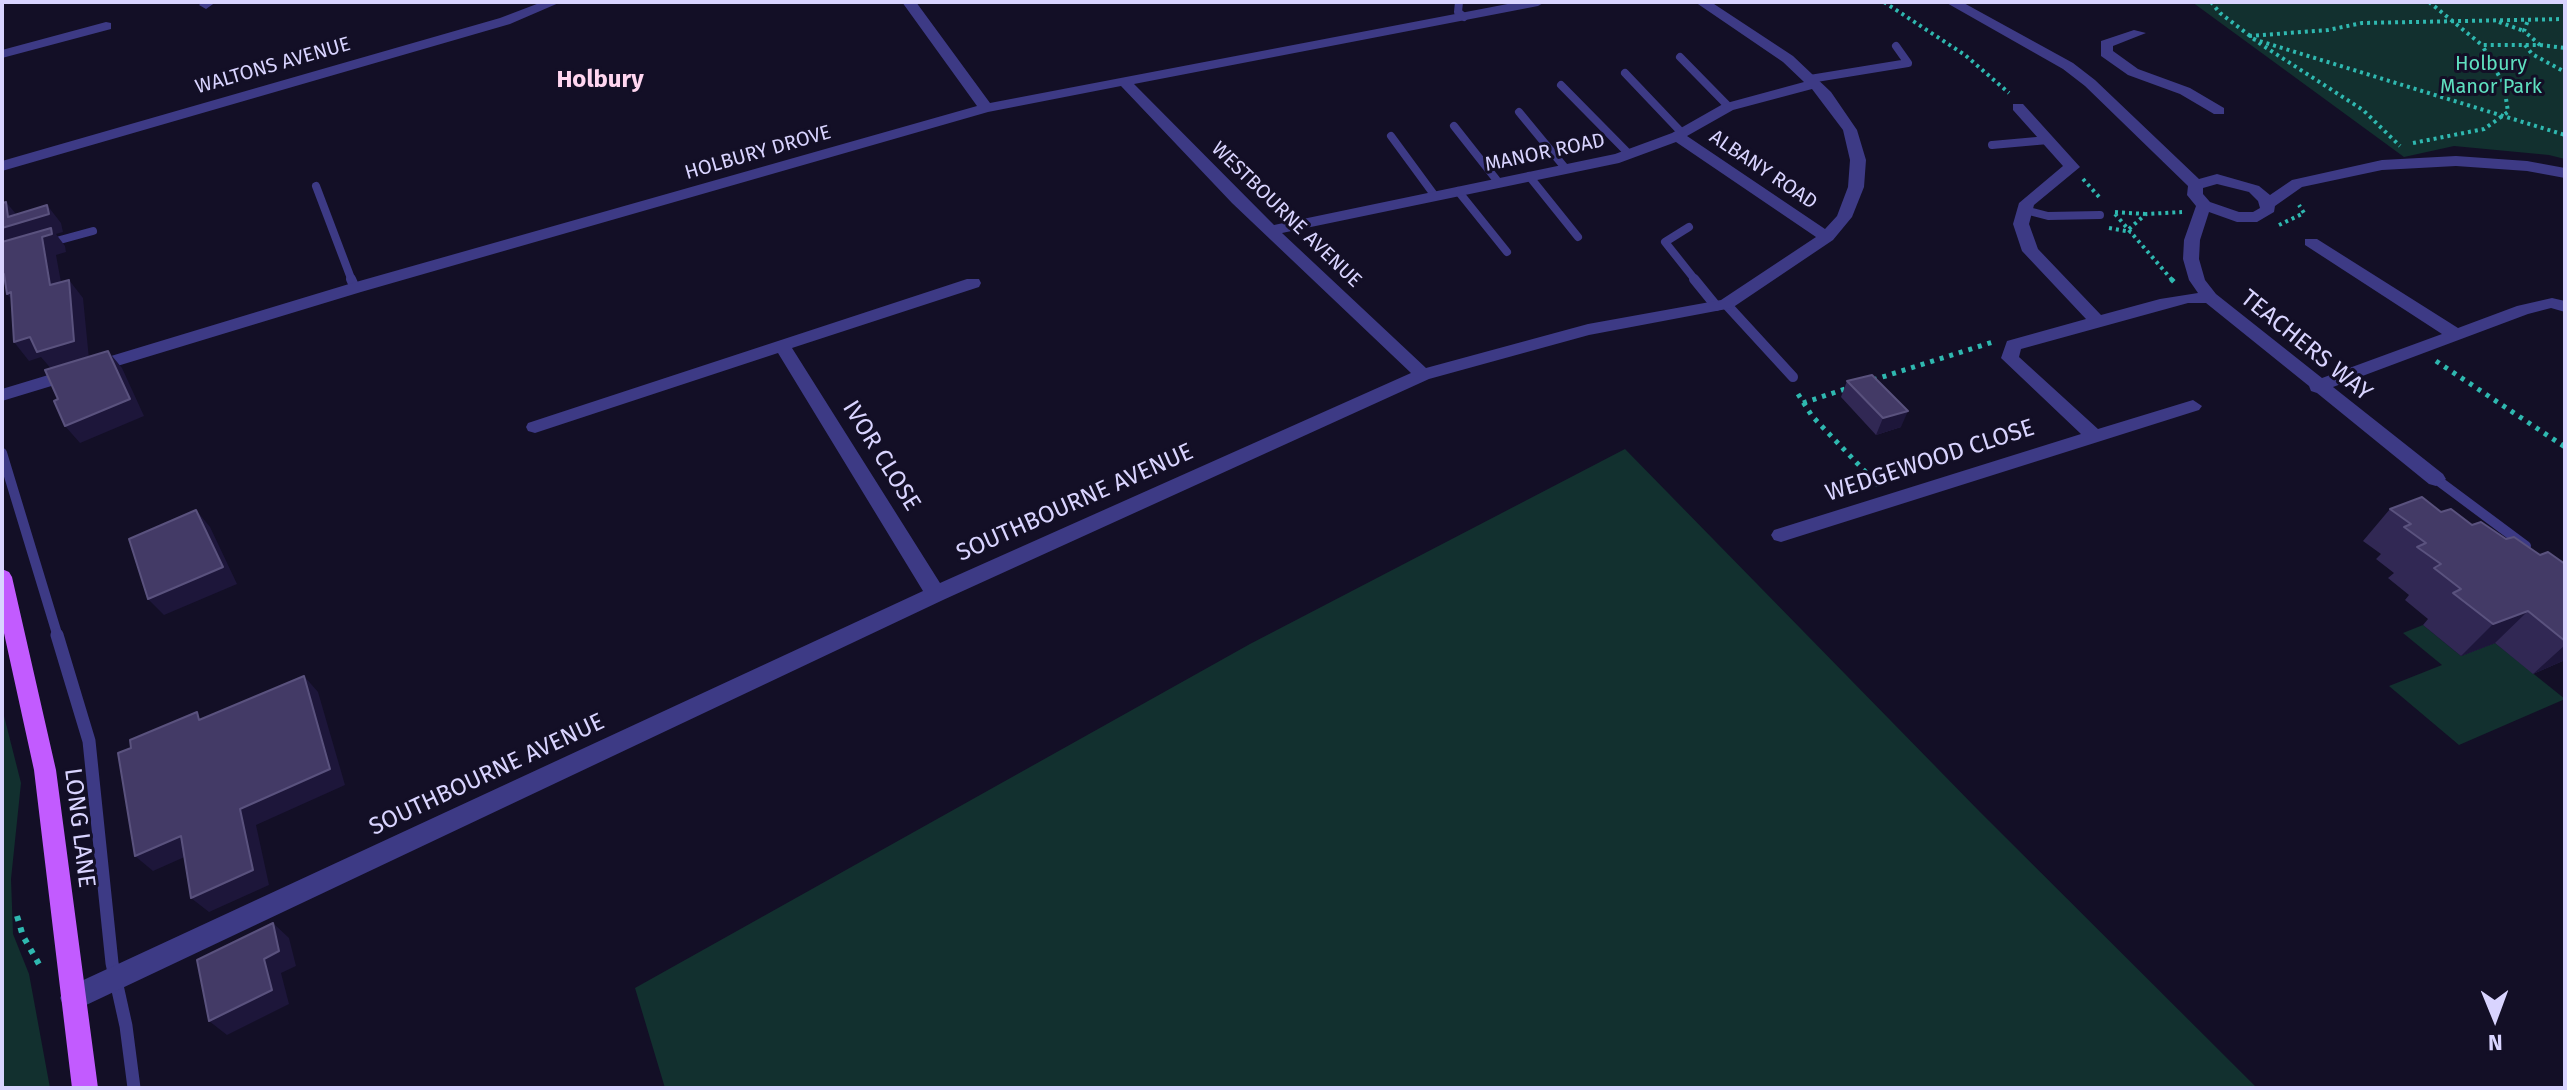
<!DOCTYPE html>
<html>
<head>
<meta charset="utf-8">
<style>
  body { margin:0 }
  #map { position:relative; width:2567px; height:1090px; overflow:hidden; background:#130f26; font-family:"Fira Sans",sans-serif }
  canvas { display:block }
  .frame { position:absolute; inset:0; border:4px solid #d9d4ff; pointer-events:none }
  .north { position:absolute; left:2455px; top:978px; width:80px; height:80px; -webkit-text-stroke:6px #130f26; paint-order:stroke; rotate:179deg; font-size:22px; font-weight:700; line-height:32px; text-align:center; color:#d9d4ff }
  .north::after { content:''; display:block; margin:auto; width:28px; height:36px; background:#d9d4ff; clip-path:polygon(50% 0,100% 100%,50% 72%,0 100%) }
</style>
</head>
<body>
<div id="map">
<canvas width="2567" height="1090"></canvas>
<div class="frame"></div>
<div class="north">N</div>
</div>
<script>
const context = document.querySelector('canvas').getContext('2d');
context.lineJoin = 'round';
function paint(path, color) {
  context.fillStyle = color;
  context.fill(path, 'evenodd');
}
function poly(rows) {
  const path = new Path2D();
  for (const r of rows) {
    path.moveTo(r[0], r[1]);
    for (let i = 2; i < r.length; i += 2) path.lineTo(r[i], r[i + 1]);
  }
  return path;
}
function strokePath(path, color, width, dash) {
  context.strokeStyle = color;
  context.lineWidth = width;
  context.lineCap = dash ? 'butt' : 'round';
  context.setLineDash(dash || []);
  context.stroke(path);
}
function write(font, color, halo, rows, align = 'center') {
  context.font = font + ' "Fira Sans",sans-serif';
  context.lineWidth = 6;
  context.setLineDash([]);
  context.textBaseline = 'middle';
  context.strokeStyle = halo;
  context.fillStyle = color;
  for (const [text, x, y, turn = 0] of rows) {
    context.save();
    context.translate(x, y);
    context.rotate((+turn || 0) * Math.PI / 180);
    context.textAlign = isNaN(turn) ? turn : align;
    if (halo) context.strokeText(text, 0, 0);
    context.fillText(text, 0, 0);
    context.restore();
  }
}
const green = poly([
  [2192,2,2565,2,2565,159,2549,155,2454,146,2404,157],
  [1625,449,1980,812,2257,1088,665,1088,635,988,1250,644],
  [2423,625,2461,656,2495,643,2565,699,2459,745,2389,686,2442,665,2403,633],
  [2,708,21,783,11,879,13,934,29,974,50,1088,2,1088]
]);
const pathFar2 = poly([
  [1884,2,1965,55,2009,93],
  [2211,2,2220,13,2262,45,2363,110,2400,146],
  [2429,2,2482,45,2540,45,2524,31,2528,20],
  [2499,22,2524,31],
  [2249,36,2328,30,2362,23,2565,19],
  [2253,39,2565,135],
  [2525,45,2532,54,2565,72],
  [2540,45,2565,48],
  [2413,143,2484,129,2508,112,2504,85,2482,45],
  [2083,179,2100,198],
  [2115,212,2145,214],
  [2115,214,2173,281],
  [2279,225,2304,213,2299,205],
  [2109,228,2131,232],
  [2129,229,2146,214,2182,212]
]);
const pathFar1 = poly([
  [2171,279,2174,282],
  [2436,361,2565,447],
  [1873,380,1996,341],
  [1798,394,1812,416,1878,485],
  [1803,403,1848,388]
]);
const path = poly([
  [17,916,23,936,40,966]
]);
const serviceFar2 = poly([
  [1459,2,1458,12,1464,17],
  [1680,57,1729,107],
  [1625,73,1682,133],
  [1810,79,1908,63,1896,46],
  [1561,85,1629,154],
  [1519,112,1566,169],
  [1454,126,1499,183],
  [1391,136,1435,196],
  [1992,145,2048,140],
  [1529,176,1578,237],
  [316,186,352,281],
  [1458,191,1507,252],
  [2025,210,2048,216,2100,215],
  [1689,227,1665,242,1696,281],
  [49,243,93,231]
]);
const serviceFar1 = poly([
  [351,279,355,288],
  [1694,279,1716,306],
  [1726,304,1793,377],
  [2,453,58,637],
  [2436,479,2526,546]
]);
const service = poly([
  [57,635,89,741,112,963,126,1026,134,1088]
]);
const minor = poly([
  [202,2,216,2,206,9,199,5,202,2],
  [542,2,561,2,510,24,2,171,2,161,500,18,542,2],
  [902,2,916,2,990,103,1518,2,1545,2,1538,6,1134,84,1274,225,1615,154,1672,133,1723,104,1804,82,1783,62,1695,2,1711,2,1793,56,1831,92,1857,130,1866,160,1864,187,1852,217,1833,240,1732,308,1589,335,1429,379,943,600,82,1007,73,1010,64,1007,60,998,64,989,923,591,778,353,535,433,528,431,526,427,528,423,967,279,979,279,981,283,979,287,792,348,940,583,1411,373,1232,203,1121,86,988,112,361,292,2,401,2,389,349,284,977,106,902,2],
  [1812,89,1843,130,1850,160,1848,187,1837,216,1825,229,1687,136,1733,110,1812,89],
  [1676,142,1816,237,1721,300,1588,324,1426,368,1282,233,1619,163,1676,142],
  [1945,2,1962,2,2073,63,2095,80,2199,179,2217,174,2259,186,2270,195,2292,180,2382,160,2456,156,2527,161,2565,168,2565,178,2527,171,2456,166,2382,170,2302,187,2275,206,2274,212,2257,222,2237,222,2209,212,2200,240,2199,259,2205,280,2216,294,2322,378,2442,334,2305,245,2305,239,2317,239,2458,328,2517,306,2552,298,2565,301,2565,312,2551,308,2528,314,2333,387,2443,474,2446,479,2436,486,2429,484,2317,393,2311,391,2309,386,2206,303,2188,303,2021,349,2019,357,2098,429,2193,400,2202,406,2199,410,1781,542,1774,540,1771,535,1774,530,2081,434,2001,358,2007,341,2086,319,2022,251,2013,224,2019,203,2063,166,2013,110,2013,104,2023,104,2080,167,2034,205,2029,224,2038,249,2101,315,2160,299,2198,293,2189,280,2183,259,2184,240,2196,206,2187,195,2188,186,2085,86,2063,69,1945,2],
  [2217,184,2249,192,2258,201,2260,208,2253,212,2239,212,2210,202,2203,194,2203,188,2217,184],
  [106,22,111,23,111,29,2,58,2,50,106,22],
  [2134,30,2146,33,2113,46,2113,51,2138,69,2190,88,2224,108,2224,114,2214,114,2180,94,2128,75,2101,56,2101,41,2134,30]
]);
const primary = poly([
  [2,569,9,572,12,577,56,770,98,1088,72,1088,34,770,2,624,2,569]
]);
const wall = poly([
  [1847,381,1901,427,1876,435,1841,397],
  [2390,509,2441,512,2540,555,2565,564,2565,660,2533,674,2495,643,2461,656,2423,625,2428,619,2405,600,2409,595,2388,578,2394,573,2376,559,2381,554,2363,541]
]);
const shadedWall = poly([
  [6,202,21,220,47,205,61,223,63,232,56,234,65,246,66,252,56,255,65,304,2,250,2,228,8,217],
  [2,274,4,274,22,312,7,294,11,292,2,282],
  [69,280,83,298,89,359,53,371,41,357,29,361,14,342,30,337],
  [108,351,122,368,144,416,80,443,65,426],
  [1908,411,1901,427,1876,435,1883,418],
  [196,510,210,527,237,584,164,615,148,599],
  [2528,611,2495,643,2461,656,2493,624],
  [2565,645,2565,660,2533,674],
  [304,676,318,692,345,785,256,825,269,885,209,912,191,898],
  [181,836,198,851,153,871,135,856],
  [273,923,289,938,296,966,281,973,289,1004,227,1035,209,1021]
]);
const building = poly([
  [6,202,8,217,47,205,49,214,2,228,2,203,6,202],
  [51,228,52,234,42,237,50,285,69,280,74,341,37,352,30,337,14,342,11,292,7,294,4,274,2,274,2,242,51,228],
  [108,351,130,399,65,426,54,401,58,399,45,370,108,351],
  [1872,375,1908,411,1883,418,1847,381,1872,375],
  [2422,497,2441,512,2451,509,2472,525,2481,522,2506,539,2514,537,2540,555,2548,552,2565,564,2565,641,2528,611,2493,624,2453,593,2461,589,2434,568,2441,564,2417,547,2426,543,2404,527,2411,524,2390,509,2422,497],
  [196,510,223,567,148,599,129,539,196,510],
  [304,676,330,769,240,809,253,870,191,898,181,836,135,856,118,753,131,748,130,740,197,712,199,720,304,676],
  [273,923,279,951,264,959,272,990,209,1021,197,960,273,923]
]);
const farParknames = [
  ["Holbury",2491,64],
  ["Manor Park",2491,87]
];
const farStreetnames = [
  ["WALTONS AVENUE",273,66,-16],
  ["HOLBURY DROVE",758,153,-16],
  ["MANOR ROAD",1545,153,-12],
  ["ALBANY ROAD",1763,170,34],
  ["WESTBOURNE AVENUE",1286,215,44]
];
const farQuarternames = [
  ["Holbury",600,80]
];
const streetNames = [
  ["TEACHERS WAY",2306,346,39],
  ["IVOR CLOSE",881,456,58],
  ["WEDGEWOOD CLOSE",1930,461,-18],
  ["SOUTHBOURNE AVENUE",1075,503,-24],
  ["SOUTHBOURNE AVENUE",487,775,-25],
  ["LONG LANE",79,828,83]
];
paint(green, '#12302f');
strokePath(pathFar2, '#2fb8b0', 4, [3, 4]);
strokePath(pathFar1, '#2fb8b0', 5, [4, 6]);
strokePath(path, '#2fb8b0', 6, [5, 7]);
strokePath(serviceFar2, '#3d3a85', 8);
strokePath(serviceFar1, '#3d3a85', 10);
strokePath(service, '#3d3a85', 13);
paint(minor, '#3d3a85');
paint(primary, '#c25bff');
paint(wall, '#312854');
paint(shadedWall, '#1d163a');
paint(building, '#433a66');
strokePath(building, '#5a527e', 2);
write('20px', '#5fe0c0', '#130f26', farParknames);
write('20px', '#d9d4ff', '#130f26', farStreetnames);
write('bold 24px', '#ffd6f0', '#130f26', farQuarternames);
write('24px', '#d9d4ff', '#130f26', streetNames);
</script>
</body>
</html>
